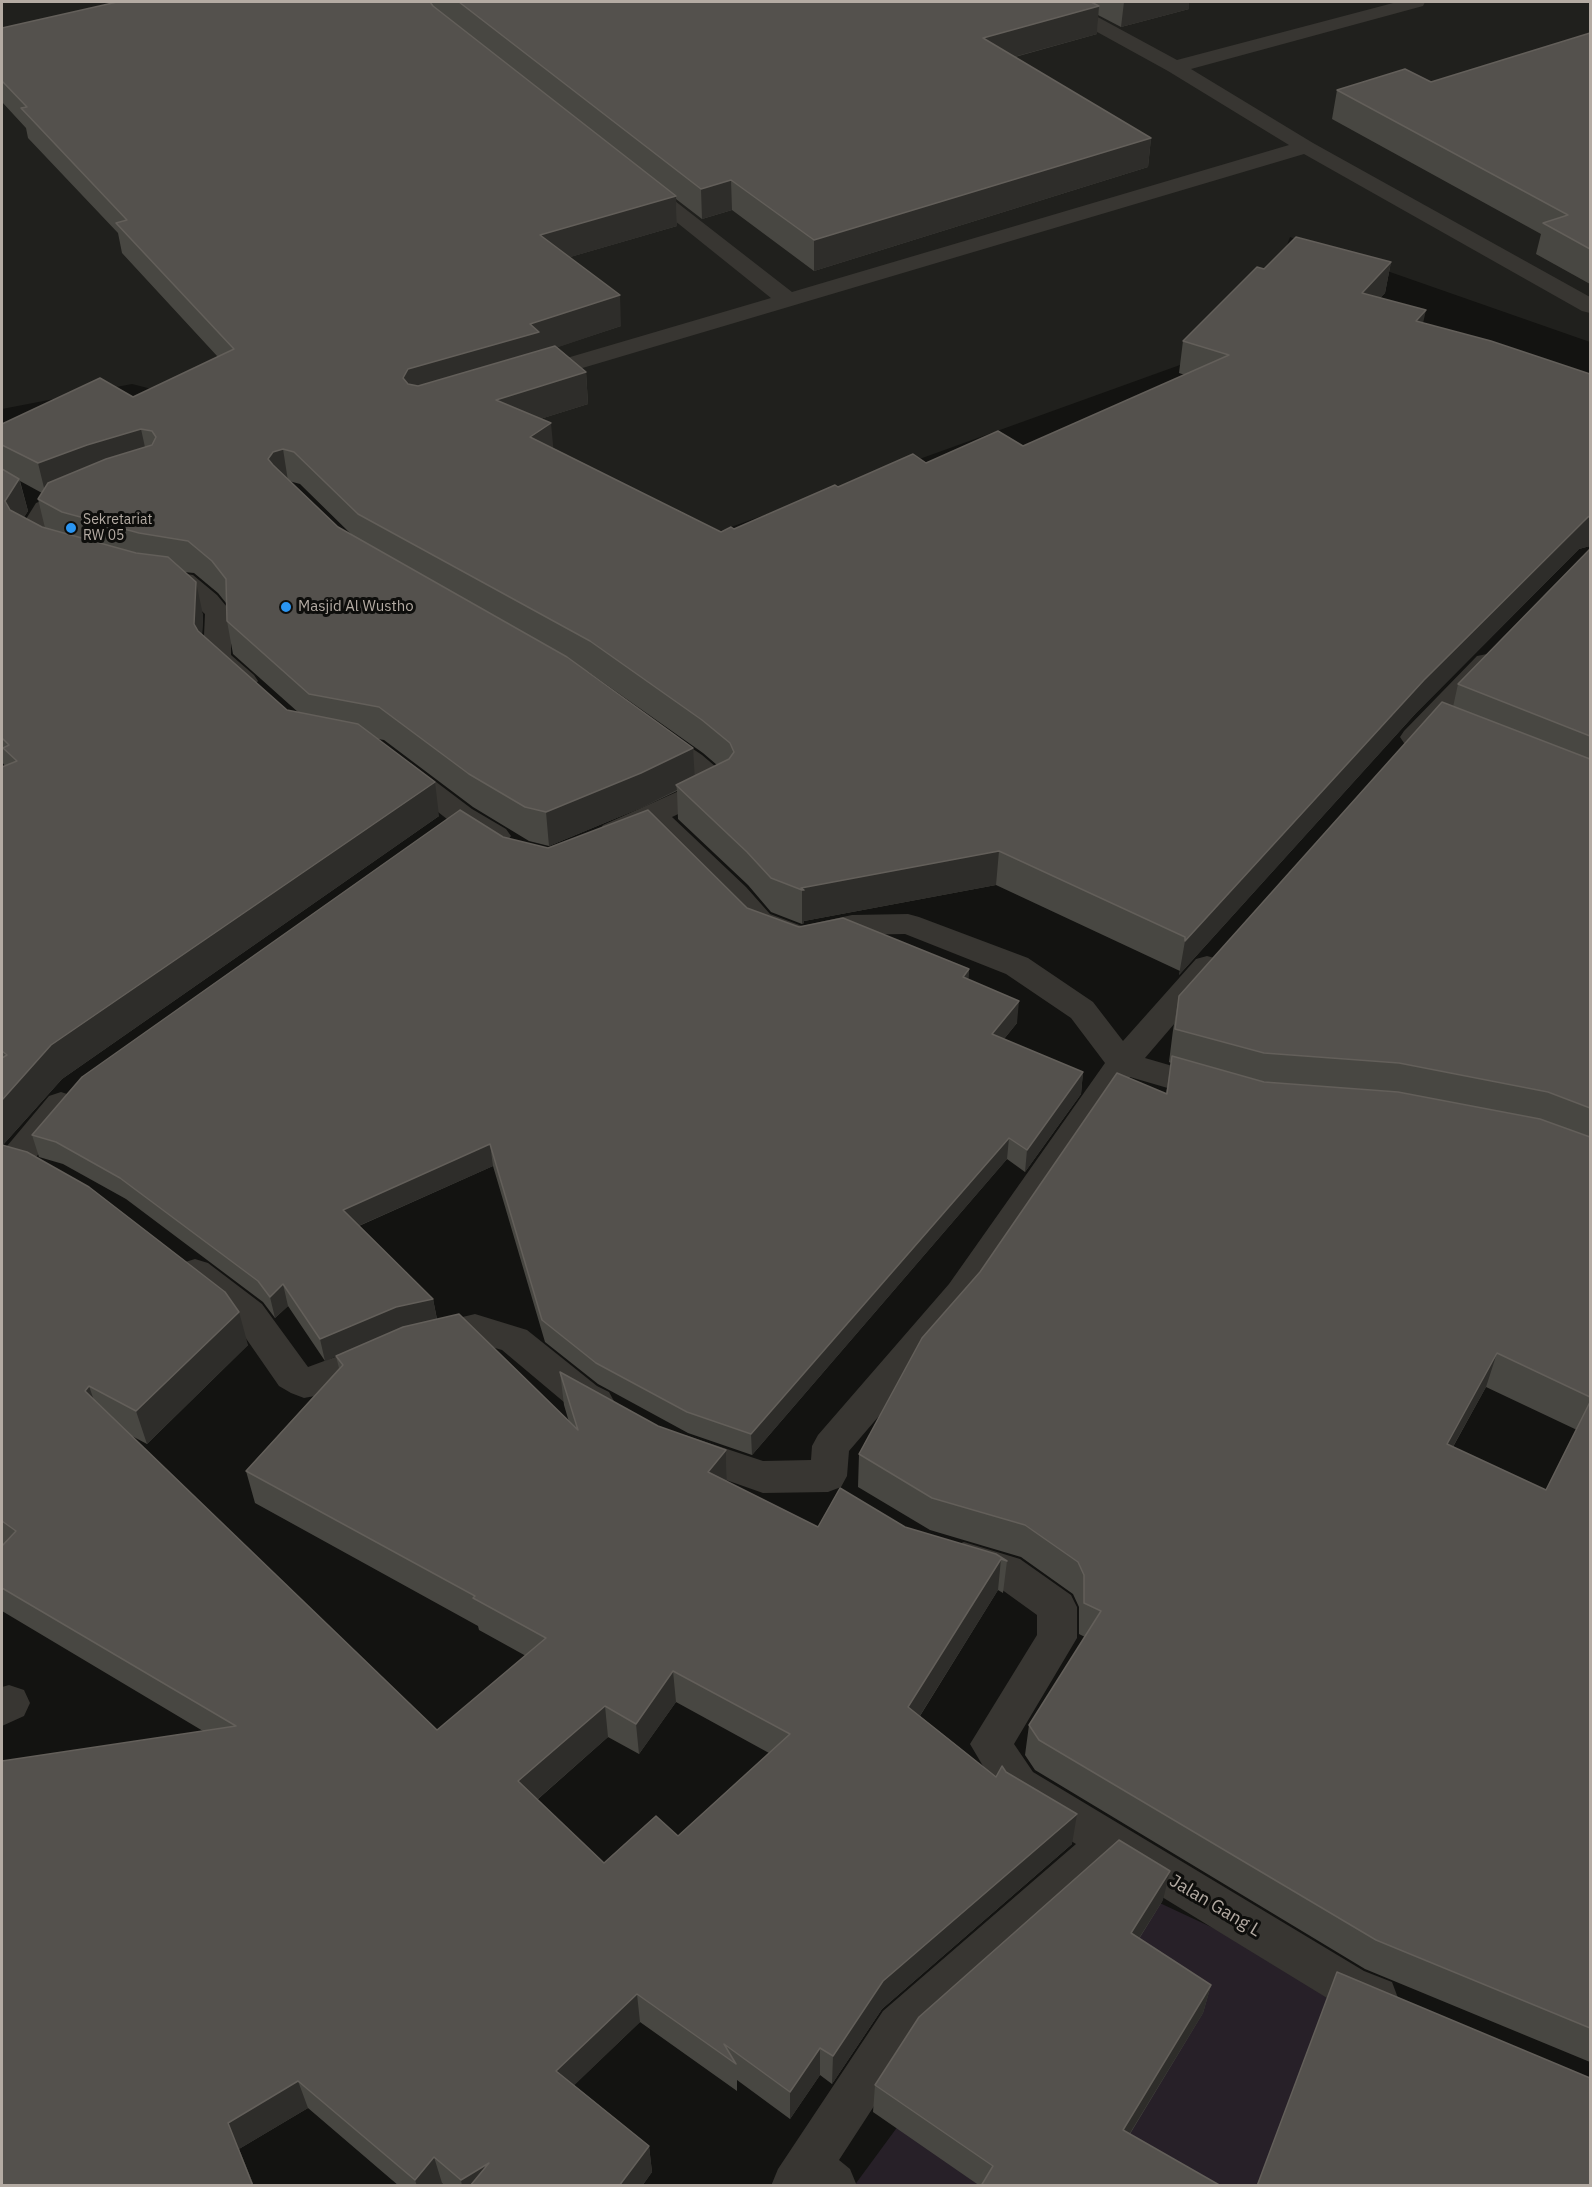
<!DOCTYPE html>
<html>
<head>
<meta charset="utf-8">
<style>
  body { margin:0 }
  #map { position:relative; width:1592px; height:2187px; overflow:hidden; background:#131311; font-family:"IBM Plex Sans",sans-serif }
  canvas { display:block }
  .frame { position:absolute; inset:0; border:3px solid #b4aba3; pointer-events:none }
</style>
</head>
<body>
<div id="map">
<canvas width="1592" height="2187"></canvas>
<div class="frame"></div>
</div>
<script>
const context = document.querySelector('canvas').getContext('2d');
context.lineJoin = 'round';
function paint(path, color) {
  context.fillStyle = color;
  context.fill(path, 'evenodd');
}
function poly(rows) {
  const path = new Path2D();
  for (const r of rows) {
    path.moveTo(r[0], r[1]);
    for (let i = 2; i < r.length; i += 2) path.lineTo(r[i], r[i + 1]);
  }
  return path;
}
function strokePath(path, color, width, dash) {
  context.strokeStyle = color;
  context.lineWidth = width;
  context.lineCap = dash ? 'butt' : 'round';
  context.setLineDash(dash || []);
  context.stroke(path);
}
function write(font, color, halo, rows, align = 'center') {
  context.font = font + ' "IBM Plex Sans",sans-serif';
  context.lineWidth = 6;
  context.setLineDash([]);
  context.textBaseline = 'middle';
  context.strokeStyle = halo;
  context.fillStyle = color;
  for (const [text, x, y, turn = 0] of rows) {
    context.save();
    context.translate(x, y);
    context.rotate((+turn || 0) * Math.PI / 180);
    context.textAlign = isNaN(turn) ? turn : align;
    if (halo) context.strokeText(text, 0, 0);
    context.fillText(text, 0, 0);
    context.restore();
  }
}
const built = poly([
  [2,2,1590,2,1590,342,1290,237,1252,339,720,531,541,442,297,426,132,384,2,409]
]);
const green = poly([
  [1087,1869,1590,2104,1590,2185,854,2186]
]);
const minor = poly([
  [1048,2,1070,2,1177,60,1397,2,1425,2,1423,6,1191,69,1313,143,1590,297,1590,313,1582,311,1304,154,542,380,534,382,526,380,522,375,526,370,771,298,634,188,631,184,634,180,641,178,648,180,792,292,1289,145,1168,71,1050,6,1048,2],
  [81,485,90,488,94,493,90,498,55,513,43,532,66,545,70,550,66,555,57,558,48,555,20,540,16,535,36,503,81,485],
  [158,570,193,575,217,595,227,607,231,613,231,655,254,675,258,681,254,687,244,689,234,687,207,663,203,657,205,614,176,588,149,584,145,578,149,572,158,570],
  [1487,654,1497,656,1501,662,1497,668,1424,743,1414,746,1404,743,1400,737,1404,731,1477,656,1487,654],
  [658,729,668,732,702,755,729,778,733,784,729,790,672,817,746,887,770,914,802,926,852,915,908,914,919,917,1028,958,1093,1002,1123,1041,1196,959,1207,956,1218,959,1223,967,1145,1058,1224,1081,1228,1089,1224,1097,1212,1101,1130,1077,975,1304,849,1451,847,1476,841,1487,828,1492,763,1493,672,1461,666,1450,672,1439,685,1435,763,1461,811,1460,812,1446,818,1435,949,1284,1105,1063,1071,1018,1006,974,905,934,852,935,800,947,789,944,748,928,724,901,648,827,613,842,603,839,598,832,603,825,699,782,648,744,644,738,648,732,658,729],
  [401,760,411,763,472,809,506,829,511,836,506,843,496,846,486,843,452,823,391,775,387,769,391,763,401,760],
  [61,1092,73,1096,78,1104,73,1112,23,1173,11,1177,2,1174,2,1152,49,1096,61,1092],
  [195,1259,208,1263,262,1304,308,1367,373,1343,386,1348,391,1358,386,1368,320,1395,304,1398,291,1393,279,1386,236,1324,182,1283,177,1273,182,1263,195,1259],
  [475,1314,527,1330,597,1386,609,1392,615,1403,609,1414,596,1418,571,1408,502,1350,475,1342,430,1352,417,1348,412,1338,417,1328,475,1314],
  [964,1542,1020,1559,1071,1595,1077,1607,1077,1638,1014,1744,1033,1772,1364,1971,1392,1982,1398,1998,1392,2014,1376,2020,1332,2001,1113,1867,915,2043,839,2160,850,2169,857,2186,771,2186,778,2169,883,2011,1076,1844,1003,1800,970,1744,1037,1635,1037,1615,994,1584,950,1571,944,1559,950,1547,964,1542],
  [9,1685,24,1690,30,1703,24,1716,2,1726,2,1687,9,1685]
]);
const wall = poly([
  [117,2,1189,2,1189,9,1121,27,1098,15,1097,34,1015,57,1151,138,1148,167,814,271,732,210,702,219,676,199,677,226,570,257,621,326,557,347,586,372,588,404,540,419,553,448,721,532,734,529,838,487,926,463,1023,446,1185,375,1179,373,1183,341,1264,269,1391,262,1385,293,1380,298,1423,323,1590,374,1590,546,1579,549,1416,713,1179,975,1180,971,996,885,804,921,804,923,802,924,771,912,748,885,678,819,677,791,643,807,549,846,529,841,473,807,384,740,378,739,439,816,62,1079,2,1146,248,1345,147,1444,130,1435,437,1730,526,1656,479,1630,478,1626,255,1503,246,1471,339,1368,336,1356,325,1361,288,1306,275,1318,263,1302,126,1199,63,1164,39,1157,32,1135,503,837,747,908,799,927,969,969,968,979,1017,1023,1004,1039,1083,1072,1081,1094,1025,1172,1007,1159,752,1455,688,1433,598,1384,545,1342,493,1166,359,1226,433,1299,437,1319,569,1422,564,1405,560,1372,658,1426,726,1450,727,1482,818,1527,905,1527,996,1554,1007,1561,1003,1593,998,1590,920,1716,996,1777,1006,1772,1072,1844,882,2009,832,2084,820,2075,790,2119,737,2080,737,2091,640,2022,574,2085,649,2146,652,2172,642,2186,444,2186,442,2183,440,2186,399,2186,308,2108,239,2149,254,2186,2,2186,203,1731,2,1611,2,767,5,766,2,762,2,424,133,397,218,357,122,253,118,233,28,138,26,128,2,102,2,28],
  [20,481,42,493,38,499,45,528,24,517,28,511],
  [289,481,300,484,353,536,338,527],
  [184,572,194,573,218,593,226,603,227,621,233,654,299,713,287,710,202,635,203,615],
  [587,671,703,753,717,765,694,776],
  [676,1702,769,1753,678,1836,604,1863,537,1800,608,1737,639,1754],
  [1590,33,1590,284,1536,254,1541,234,1332,119,1337,90,1431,82],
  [1590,549,1590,2062,1365,1969,1035,1770,1025,1755,1029,1725,1085,1637,1079,1634,1079,1607,1073,1594,1021,1557,930,1530,858,1487,859,1454,1166,1093,1171,1063,1169,1062,1173,1030,1179,996,1453,707,1458,684],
  [1486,1387,1577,1430,1546,1490,1453,1447],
  [1163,1900,1139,1939,1211,1985,1203,2013,1130,2134,980,2186,873,2112,875,2085]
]);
const shadedWall = poly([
  [1124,2,1189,2,1189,9,1121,27],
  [1099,6,1097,34,981,66,983,38],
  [1151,138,1148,167,814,271,814,240],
  [731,180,732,210,702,219,701,189],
  [676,196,677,226,543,265,540,235],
  [1391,262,1385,293,1356,324,1362,293],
  [620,295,621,326,541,353,412,401,403,378,408,369,530,324],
  [1426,310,1419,341,1416,321],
  [586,372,588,404,499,432,496,400],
  [551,423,554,455,530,437],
  [141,429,148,461,46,496,38,463,87,445],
  [283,449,288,481,278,485,268,459,273,452],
  [19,479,28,511,14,534,5,501],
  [1590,516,1590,546,1579,549,1416,713,1179,975,1185,941,1424,680,1588,517],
  [196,582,203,615,201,657,194,624],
  [693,748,695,782,676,785,677,790,643,807,549,846,546,812],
  [435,782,439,816,62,1079,2,1146,2,1100,51,1045],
  [999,851,996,885,804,921,804,923,802,924,802,890,801,888],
  [969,969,968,991,963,977],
  [1019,1001,1017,1023,990,1056,992,1034],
  [1083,1072,1081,1094,1025,1172,1027,1150],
  [1009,1138,1007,1159,752,1455,751,1434],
  [490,1144,493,1166,347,1231,343,1210],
  [283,1284,288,1306,275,1318,270,1297],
  [433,1299,437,1320,400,1329,325,1361,320,1339,396,1307],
  [239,1312,248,1345,147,1444,136,1411],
  [1497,1353,1486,1387,1436,1477,1447,1444],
  [89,1386,100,1418,85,1391],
  [726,1450,727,1483,708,1472],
  [1001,1559,998,1590,906,1738,908,1707],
  [673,1671,676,1702,639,1754,636,1724],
  [605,1706,608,1737,523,1812,518,1781],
  [1077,1814,1072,1844,882,2009,832,2084,833,2056,883,1981],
  [1170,1871,1163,1900,1124,1962,1131,1933],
  [1211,1985,1203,2013,1116,2156,1123,2130],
  [637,1994,640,2022,561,2098,556,2071],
  [820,2048,820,2075,790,2119,790,2092],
  [298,2081,308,2108,239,2149,254,2186,253,2186,228,2123],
  [649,2146,652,2172,642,2186,619,2186],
  [434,2157,442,2183,440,2186,417,2186,415,2180],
  [489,2163,495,2186,462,2186,461,2180]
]);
const building = poly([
  [117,2,430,2,433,6,676,196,540,235,620,295,530,324,539,332,408,369,403,378,408,384,418,386,555,346,586,372,496,400,551,423,530,437,721,532,731,527,734,529,835,485,838,487,913,454,926,463,998,431,1023,446,1229,355,1183,341,1257,267,1264,269,1296,237,1391,262,1362,293,1426,310,1416,321,1491,341,1590,374,1590,516,1588,517,1424,680,1185,941,1185,937,999,851,801,888,804,890,802,890,771,878,747,852,676,785,729,759,734,752,730,743,702,720,590,641,358,514,294,452,283,449,273,452,268,459,273,465,338,527,567,657,693,748,641,773,546,812,525,807,469,774,379,707,309,694,227,621,226,579,212,561,188,541,139,533,62,512,38,499,48,483,106,459,152,445,156,437,152,431,141,429,87,445,38,463,2,445,2,424,100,378,133,397,234,349,116,223,127,220,21,108,27,107,2,81,2,28,117,2],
  [459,2,1091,2,1099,6,983,38,1151,138,814,240,731,180,701,189,459,2],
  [1590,33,1590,249,1543,223,1568,215,1337,90,1405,69,1431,82,1590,33],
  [2,469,19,479,5,501,10,510,42,527,136,553,168,557,196,582,194,624,198,631,287,710,358,724,435,782,51,1045,2,1100,2,1058,7,1055,2,1051,2,767,17,761,3,748,9,745,2,738,2,469],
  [1590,549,1590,736,1458,684,1590,549],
  [1442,702,1590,759,1590,1108,1548,1092,1399,1063,1264,1053,1175,1029,1179,996,1442,702],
  [460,810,503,837,548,848,648,810,747,908,799,927,843,918,969,969,963,977,1019,1001,992,1034,1083,1072,1027,1150,1009,1138,751,1434,687,1412,596,1363,542,1320,490,1144,343,1210,433,1299,396,1307,320,1339,283,1284,270,1297,258,1281,120,1178,56,1142,32,1135,82,1077,460,810],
  [1172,1056,1264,1082,1398,1092,1540,1119,1590,1137,1590,1397,1497,1353,1447,1444,1546,1490,1590,1402,1590,2028,1376,1940,1039,1740,1029,1725,1101,1611,1084,1603,1084,1575,1078,1562,1025,1525,932,1498,859,1454,922,1338,980,1272,1117,1073,1167,1094,1172,1056],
  [2,1145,27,1152,89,1187,225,1292,239,1312,136,1411,89,1386,85,1391,437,1730,546,1638,473,1598,475,1596,246,1471,343,1365,336,1356,403,1327,459,1314,578,1430,560,1372,658,1426,726,1450,708,1472,818,1527,840,1488,905,1527,996,1554,1007,1561,1001,1559,908,1707,996,1777,1002,1766,1006,1772,1077,1814,883,1981,833,2056,820,2048,790,2092,724,2044,736,2064,637,1994,556,2071,649,2146,619,2186,470,2186,489,2163,461,2180,434,2157,415,2180,298,2081,228,2123,253,2186,2,2186,2,1761,236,1726,2,1588,2,1546,16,1531,2,1521,2,1145],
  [673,1671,790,1734,678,1836,656,1816,604,1863,518,1781,605,1706,636,1724,673,1671],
  [1119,1840,1170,1871,1131,1933,1211,1985,1123,2130,1221,2186,981,2186,993,2166,875,2085,919,2017,1119,1840],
  [1337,1972,1590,2078,1590,2186,1257,2186,1337,1972]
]);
const markers = [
  [71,528,6,"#2a95f2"],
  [286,607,6,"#2a95f2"]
];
const farPoinames = [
  ["Sekretariat",83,520],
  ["RW 05",83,536]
];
const poiNames = [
  ["Masjid Al Wustho",298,607]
];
const nearStreetnames = [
  ["Jalan Gang L",1215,1906,31]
];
paint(built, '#20201d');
paint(green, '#272028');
paint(minor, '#383632');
paint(wall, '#484742');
paint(shadedWall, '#2e2d2a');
paint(building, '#54514d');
strokePath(building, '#635f5a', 1.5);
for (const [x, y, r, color] of markers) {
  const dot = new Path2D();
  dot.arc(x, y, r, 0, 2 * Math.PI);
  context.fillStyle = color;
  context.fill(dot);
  strokePath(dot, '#0e0e0c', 2);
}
write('14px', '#b4aba3', '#0e0e0c', farPoinames, 'left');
write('15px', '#b4aba3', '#0e0e0c', poiNames, 'left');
write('18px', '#b4aba3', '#0e0e0c', nearStreetnames);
</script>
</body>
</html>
